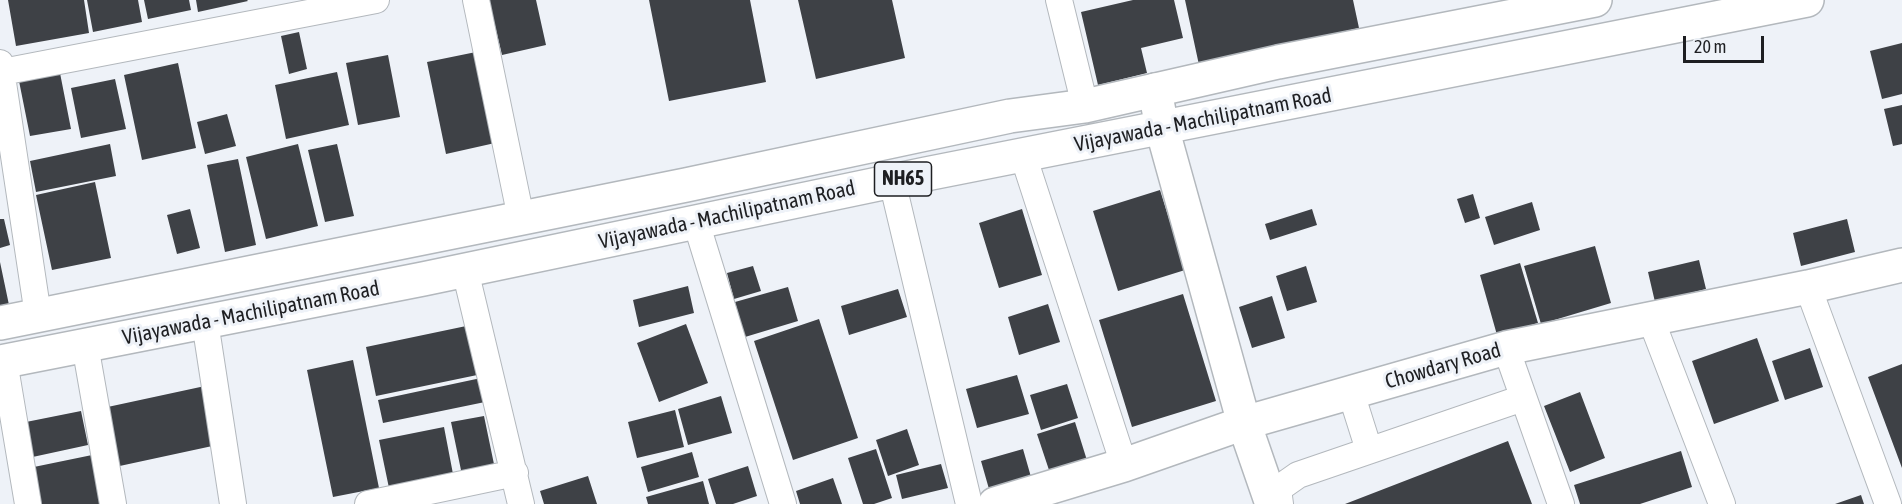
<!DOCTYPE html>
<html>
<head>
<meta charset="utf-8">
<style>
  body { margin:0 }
  #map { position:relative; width:1902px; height:504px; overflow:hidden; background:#eef2f8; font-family:"Asap Condensed",sans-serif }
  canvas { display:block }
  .scale { position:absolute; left:1683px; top:36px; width:81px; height:27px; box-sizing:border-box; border:3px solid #1e1f22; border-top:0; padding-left:8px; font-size:18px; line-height:21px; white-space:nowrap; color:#1e1f22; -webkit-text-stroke:4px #eef2f8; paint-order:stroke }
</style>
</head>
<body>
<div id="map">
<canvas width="1902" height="504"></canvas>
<div class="scale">20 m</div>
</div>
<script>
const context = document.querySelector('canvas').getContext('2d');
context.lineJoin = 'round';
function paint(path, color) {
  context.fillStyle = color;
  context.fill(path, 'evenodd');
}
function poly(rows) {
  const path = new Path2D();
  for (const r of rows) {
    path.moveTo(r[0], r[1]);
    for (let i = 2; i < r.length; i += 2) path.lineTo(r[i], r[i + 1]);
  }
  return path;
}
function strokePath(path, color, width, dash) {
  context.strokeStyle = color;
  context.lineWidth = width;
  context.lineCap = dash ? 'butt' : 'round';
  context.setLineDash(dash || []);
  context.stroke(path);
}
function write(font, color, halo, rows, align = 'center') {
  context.font = font + ' "Asap Condensed",sans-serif';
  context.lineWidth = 6;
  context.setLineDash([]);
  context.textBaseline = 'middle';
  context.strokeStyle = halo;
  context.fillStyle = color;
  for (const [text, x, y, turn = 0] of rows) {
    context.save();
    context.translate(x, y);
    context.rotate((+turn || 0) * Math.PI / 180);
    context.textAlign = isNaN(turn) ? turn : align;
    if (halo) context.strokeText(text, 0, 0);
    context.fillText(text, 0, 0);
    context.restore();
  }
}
const building = poly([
  [8,0,84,0,89,33,16,46],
  [87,0,138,0,142,22,93,32],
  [144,0,189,0,191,10,148,19],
  [196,0,247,0,248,1,198,12],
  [489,0,536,0,546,45,502,55],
  [649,0,750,0,766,82,669,101],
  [798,0,892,0,905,58,816,79],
  [1133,0,1174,0,1183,38,1141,48,1147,73,1098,85,1081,12],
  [1185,0,1353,0,1359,28,1199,65],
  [299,32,307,69,289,74,281,36],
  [1902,43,1902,94,1882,99,1870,51],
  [476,52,495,143,446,154,427,62],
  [388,55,400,117,358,125,346,63],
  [178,63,196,148,142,160,124,75],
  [337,72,349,125,286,139,275,85],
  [60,73,71,129,30,136,19,81],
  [115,79,126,129,81,138,71,88],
  [1902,105,1902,144,1893,146,1884,109],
  [227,114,236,146,205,154,197,122],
  [110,144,116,176,36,192,30,161],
  [298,144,318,226,266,239,246,157],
  [337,144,354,216,325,222,308,150],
  [238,159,256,245,225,252,207,165],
  [95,182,111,258,52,270,36,195],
  [1160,190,1185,270,1118,291,1093,211],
  [1473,194,1480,218,1465,223,1457,199],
  [1532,202,1540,230,1494,245,1485,217],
  [190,209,200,248,177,254,167,215],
  [1022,209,1042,275,999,288,979,223],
  [1312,209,1317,225,1270,240,1265,224],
  [0,219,4,219,10,245,0,248],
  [1847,219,1855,252,1801,266,1793,233],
  [1595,246,1611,303,1541,324,1524,266],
  [1699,260,1706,289,1655,302,1648,272],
  [0,262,9,305,0,306],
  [1520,263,1538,323,1497,335,1480,275],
  [753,266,761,291,734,299,727,273],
  [1306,266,1317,302,1287,311,1276,276],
  [688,286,694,313,639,327,633,300],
  [788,287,798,321,745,337,735,302],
  [898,289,907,317,849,335,841,306],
  [1183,294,1216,401,1132,427,1099,320],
  [1272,296,1285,338,1252,348,1239,307],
  [1048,304,1060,342,1019,355,1008,317],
  [819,319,858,438,793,460,754,341],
  [686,324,708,383,659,402,637,343],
  [471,325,482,374,376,396,366,347],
  [1757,338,1779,401,1714,424,1692,361],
  [1810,348,1823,387,1785,400,1772,361],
  [353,360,379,488,333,497,307,370],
  [1902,364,1902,468,1868,377],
  [1017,375,1029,414,977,428,966,389],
  [481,378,485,402,383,423,378,400],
  [1067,384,1078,418,1041,430,1030,395],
  [205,386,217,445,115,467,103,408],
  [1580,392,1605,458,1570,472,1544,406],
  [721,396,732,433,688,445,678,409],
  [675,410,684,447,637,458,628,422],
  [81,411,88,445,28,458,21,423],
  [484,416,495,469,462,475,451,422],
  [1075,422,1090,470,1053,482,1037,434],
  [444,427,453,474,389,488,379,440],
  [907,429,919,465,888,476,876,440],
  [1508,441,1532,504,1345,504],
  [876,449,892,498,874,504,863,504,848,458],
  [1023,449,1033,484,991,496,981,461],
  [1681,451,1692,487,1640,504,1580,504,1574,485],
  [692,452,699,477,648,492,641,467],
  [97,454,107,504,36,504,29,468],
  [941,464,948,488,902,499,896,475],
  [748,466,757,496,733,504,716,504,708,479],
  [588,476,597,504,544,504,540,491],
  [833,478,842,504,800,504,796,491],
  [703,481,709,504,648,504,646,497],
  [1861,495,1864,504,1835,504]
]);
const street = poly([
  [476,0,521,218],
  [1059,0,1085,106],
  [0,63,38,315],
  [2,72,376,0],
  [1023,155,1124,465],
  [892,181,969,504],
  [696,222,783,504],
  [465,270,521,504],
  [1808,287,1888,504],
  [1650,317,1722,504],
  [205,322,233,504],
  [85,345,113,504],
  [1506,348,1561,504],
  [4,361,28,504],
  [1351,393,1369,450],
  [368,504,515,473],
  [1280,504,1278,489,1298,475,1523,398]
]);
const secondary = poly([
  [1155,90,1162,128,1244,423,1272,504],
  [995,504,1124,465,1244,423,1506,348,1808,287,1902,265]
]);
const highway = poly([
  [0,323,686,185,1010,116,1085,106,1278,62,1595,0],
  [0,362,423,279,926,174,1807,0]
]);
const shields = [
  [903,179,57]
];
const shieldNames = [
  ["NH65",903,179]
];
const streetNames = [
  ["Vijayawada - Machilipatnam Road",1203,120,-11],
  ["Vijayawada - Machilipatnam Road",727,215,-12],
  ["Vijayawada - Machilipatnam Road",251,313,-11],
  ["Chowdary Road",1443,366,-16]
];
paint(building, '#3e4146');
strokePath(street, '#b3b8bd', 28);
strokePath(secondary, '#b3b8bd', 36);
strokePath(highway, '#b3b8bd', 36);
strokePath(street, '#fff', 26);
strokePath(secondary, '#fff', 33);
strokePath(highway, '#fff', 33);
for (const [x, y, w] of shields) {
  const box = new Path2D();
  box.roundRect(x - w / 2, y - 17, w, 34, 4.5);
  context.fillStyle = '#eef2f8';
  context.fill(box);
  strokePath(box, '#1e1f22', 1.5);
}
write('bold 20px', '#1e1f22', null, shieldNames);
write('21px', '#1e1f22', '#eef2f8', streetNames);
</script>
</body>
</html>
